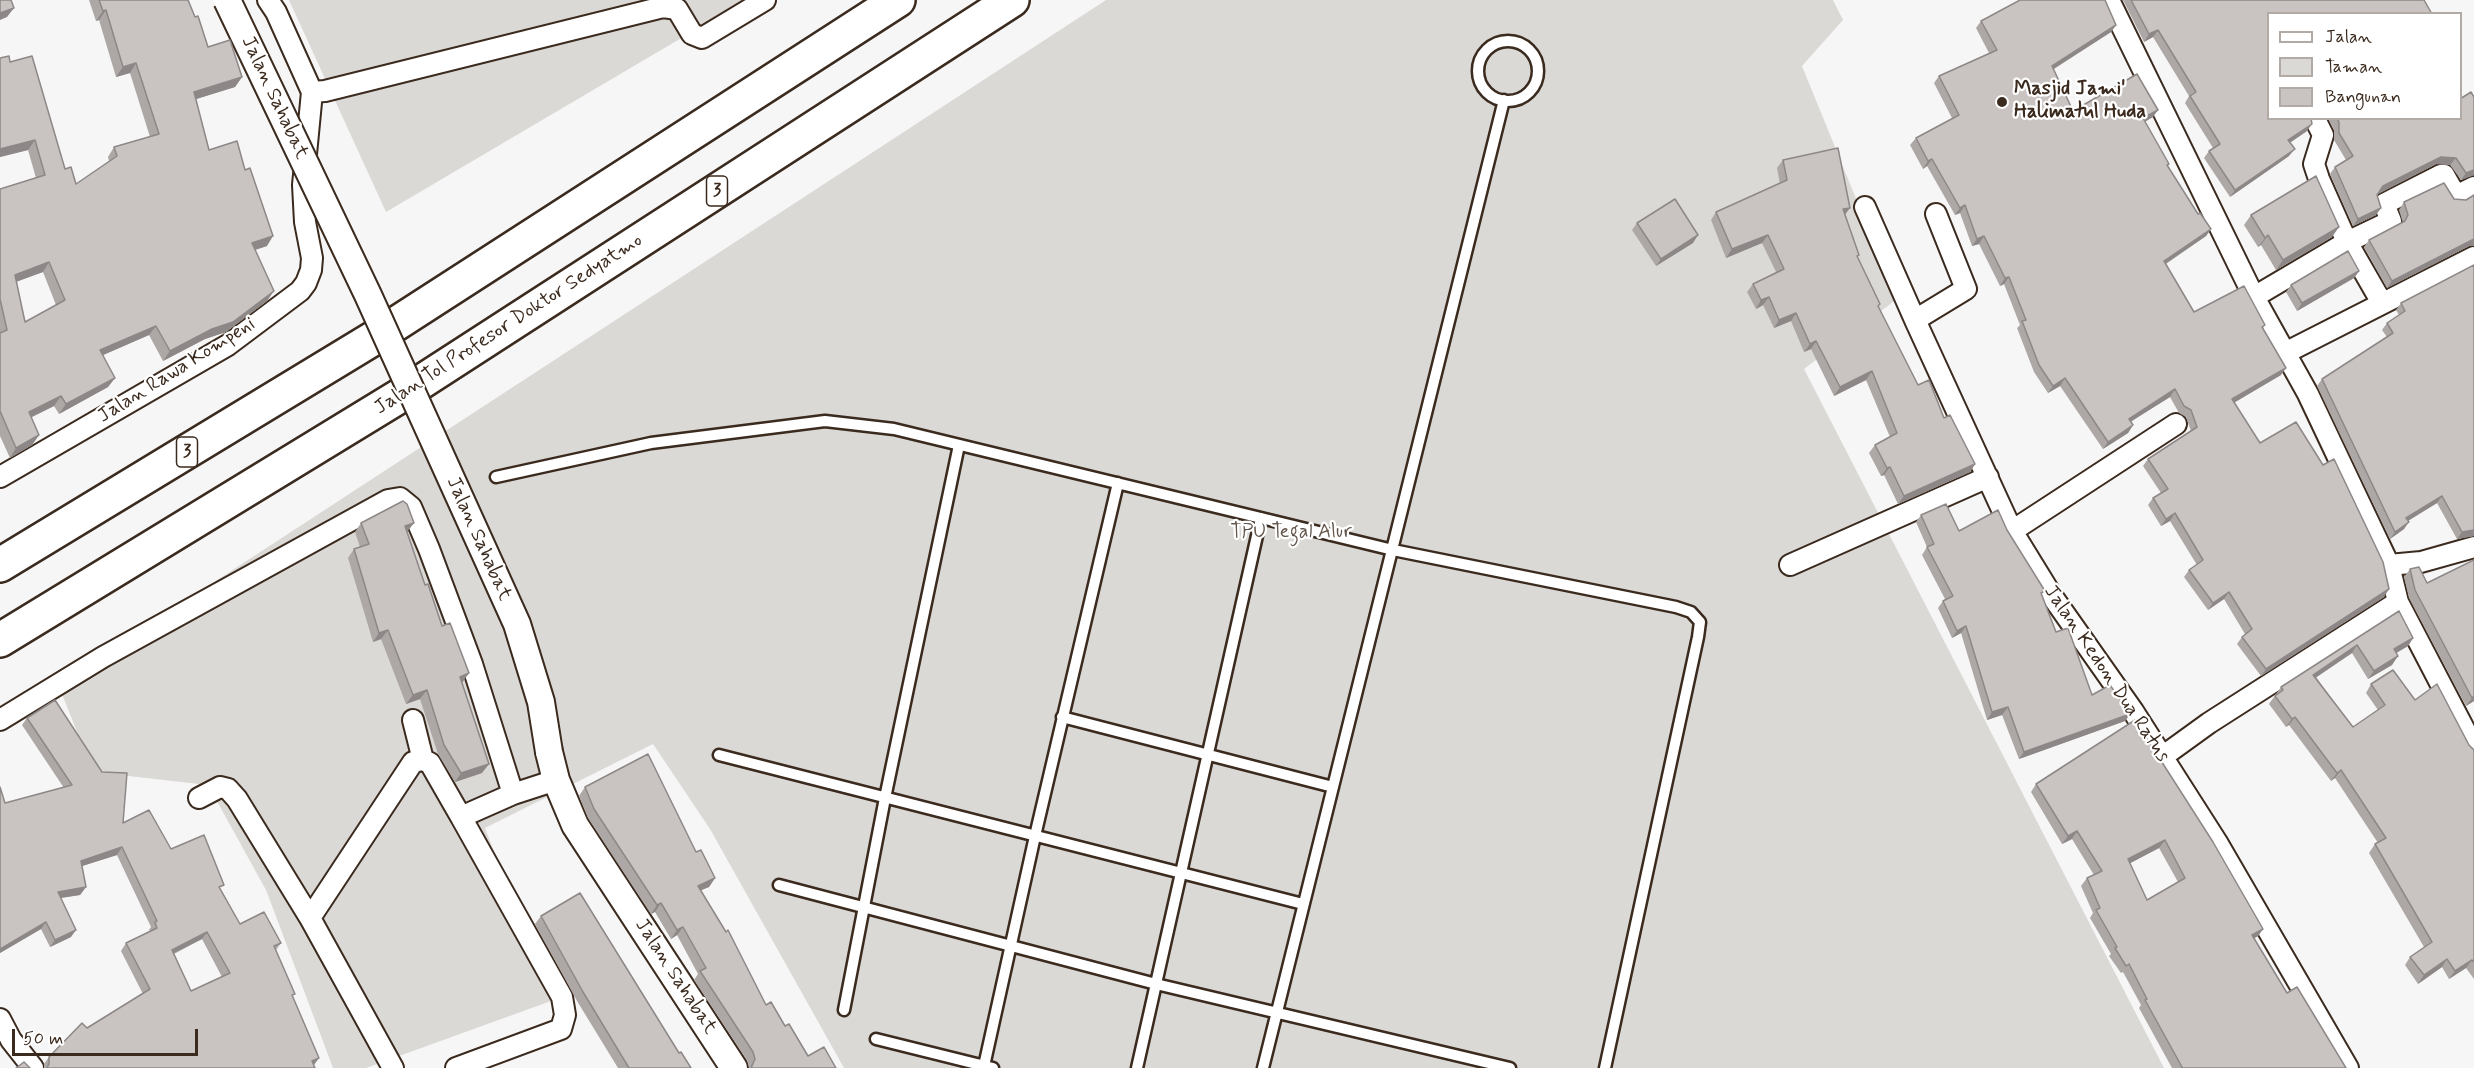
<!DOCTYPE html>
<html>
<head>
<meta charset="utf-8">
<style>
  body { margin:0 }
  #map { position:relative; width:2474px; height:1068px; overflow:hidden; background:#f7f6f6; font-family:Mynerve,sans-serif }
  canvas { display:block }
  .legend { position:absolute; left:2267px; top:12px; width:195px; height:108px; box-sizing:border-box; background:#fff; border:2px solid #b1aaa5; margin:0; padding:8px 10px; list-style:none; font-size:18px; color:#3b2a1e }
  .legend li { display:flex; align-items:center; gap:12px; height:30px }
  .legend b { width:30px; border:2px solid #b1aaa5 }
  .scale { position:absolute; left:12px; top:1029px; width:186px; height:27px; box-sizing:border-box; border:3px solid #3b2a1e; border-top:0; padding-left:8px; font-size:18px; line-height:21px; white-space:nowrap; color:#3b2a1e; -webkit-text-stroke:4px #fff; paint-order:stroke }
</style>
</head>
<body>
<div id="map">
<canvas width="2474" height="1068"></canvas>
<ul class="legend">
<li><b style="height:8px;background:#fff"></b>Jalan</li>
<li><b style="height:16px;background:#dbd9d6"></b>Taman</li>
<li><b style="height:16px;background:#c9c3c1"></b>Bangunan</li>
</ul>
<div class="scale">50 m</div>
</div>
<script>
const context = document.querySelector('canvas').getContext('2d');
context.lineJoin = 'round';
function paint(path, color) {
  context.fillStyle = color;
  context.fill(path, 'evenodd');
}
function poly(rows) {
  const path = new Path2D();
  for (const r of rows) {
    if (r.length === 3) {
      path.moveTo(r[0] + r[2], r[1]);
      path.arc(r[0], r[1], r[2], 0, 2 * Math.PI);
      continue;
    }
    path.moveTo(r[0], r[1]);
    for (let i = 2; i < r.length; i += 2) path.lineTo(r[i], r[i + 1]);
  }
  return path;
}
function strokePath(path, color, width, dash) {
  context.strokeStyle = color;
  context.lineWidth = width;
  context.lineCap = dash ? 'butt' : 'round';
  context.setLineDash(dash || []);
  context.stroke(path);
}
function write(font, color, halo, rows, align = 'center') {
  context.font = font + ' Mynerve,sans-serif';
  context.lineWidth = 4.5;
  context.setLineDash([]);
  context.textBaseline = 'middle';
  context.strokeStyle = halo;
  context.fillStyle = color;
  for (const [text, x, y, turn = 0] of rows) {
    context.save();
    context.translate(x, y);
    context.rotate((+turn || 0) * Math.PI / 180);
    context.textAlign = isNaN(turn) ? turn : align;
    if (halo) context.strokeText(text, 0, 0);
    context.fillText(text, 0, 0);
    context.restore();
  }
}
const green = poly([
  [289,0,746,0,386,212],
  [1106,0,1833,0,1843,20,1802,66,1897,299,1804,369,2164,1068,844,1068,710,829,653,744,485,828,551,1001,366,1068,333,1068,266,890,208,785,93,772,58,684]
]);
const service = poly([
  [1508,71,30],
  [496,477,651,443,825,421,894,429,1393,550,1676,607,1691,612,1700,622,1698,637,1605,1068],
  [1062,717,1333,787],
  [719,755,1303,904],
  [779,885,1156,984,1510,1068],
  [844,1010,885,798,959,445],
  [876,1039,993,1068],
  [984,1066,1035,836,1118,483],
  [1137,1068,1261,518],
  [1263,1068,1504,100]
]);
const minor = poly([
  [268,0,276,12,312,92,325,91,663,7,677,9,692,34,702,38,765,0],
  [2109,0,2254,297,2308,394,2389,565,2398,602,2474,748],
  [2315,119,2323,135,2314,164,2319,179,2347,242,2382,303],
  [1865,207,1915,320],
  [1936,214,1966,289,1915,320,2012,531,2052,596,2133,711,2218,844,2348,1068],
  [2254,297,2347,242,2391,221,2384,204,2441,175,2444,175,2456,196,2474,187],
  [2285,353,2474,257],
  [0,477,228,345,300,291,306,283,311,270,312,258,305,222,303,185,312,92],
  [2012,531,2176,424],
  [1790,565,1988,477],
  [2389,565,2421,562,2474,547],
  [0,720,103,657,388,500,400,498,411,507,429,549,472,664,513,794],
  [413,720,423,760],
  [2162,757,2209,723,2398,602],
  [199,798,220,787,228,789,237,799,310,918,393,1068],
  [310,918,413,762,423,760,430,763,461,817],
  [0,1019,11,1040,33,1068],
  [456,1068,561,1029,565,1015,562,997,461,817,513,794,556,780]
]);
const tertiary = poly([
  [549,752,556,780,575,825,734,1068]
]);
const motorway = poly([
  [0,565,374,338,898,0],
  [0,640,398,397,1012,0]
]);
const tertiaryBridge = poly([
  [227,0,368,295,517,624,541,702,549,752]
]);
const wall = poly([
  [89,0,188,0,208,47,242,77,235,87,195,99,209,150,267,246,255,250,267,301,226,332,205,339,163,361,149,335,103,355,115,378,108,387,59,414,54,406,31,417,39,435,32,445,10,458,0,436,0,189,36,178,28,150,0,157,0,58,10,62,65,169,76,184,109,161,108,157,114,147,150,137,130,73,116,77,99,20,96,21],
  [43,272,56,305,25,322,16,281],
  [2123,0,2424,0,2268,14,2307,131,2290,143,2289,156,2230,197,2204,158,2209,151,2213,148,2185,103,2189,96,2153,37,2144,42],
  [1981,21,2116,25,2111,32,2054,69,2073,111,2153,117,2145,122,2167,166,2198,214,2211,229,2206,236,2166,264,2194,312,2265,325,2263,328,2281,375,2234,402,2260,443,2384,597,2261,676,2237,644,2242,637,2245,634,2224,599,2208,610,2184,577,2189,570,2197,565,2170,521,2161,526,2148,505,2153,498,2161,493,2143,466,2148,459,2191,431,2186,417,2179,413,2170,397,2131,421,2133,425,2128,433,2103,449,2060,386,2048,393,2034,372,2017,328,2020,325,2004,284,2000,286,1979,244,1972,246,1960,213,1955,215,1927,166,1923,169,1910,145,1916,138,1952,118,1934,83,1939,76,1989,53,1976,28],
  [2328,118,2460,118,2474,175,2461,180,2450,165,2436,164,2378,194,2377,195,2376,215,2353,226,2330,174,2335,167,2346,160,2334,140,2334,130],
  [1783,160,1845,214,1857,258,1878,307,1918,385,1944,418,1975,464,1970,472,1898,504,1884,475,1881,476,1869,453,1875,445,1890,437,1866,380,1834,396,1811,349,1804,352,1791,321,1774,328,1763,305,1756,309,1747,292,1753,284,1776,272,1762,243,1726,258,1711,220,1716,212,1780,184,1777,168],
  [2454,199,2466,200,2469,246,2387,288,2364,247,2369,240,2403,223,2399,210,2404,202],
  [2251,215,2332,237,2276,270,2261,245,2258,247,2244,225],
  [1637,223,1693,243,1656,266,1632,230],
  [2474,265,2474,536,2457,539,2437,503,2408,521,2404,529,2390,539,2317,386,2322,379,2387,337,2382,330,2387,323,2399,315,2396,310,2401,303],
  [2359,271,2354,278,2297,311,2286,292,2291,285],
  [1921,515,1959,531,2007,530,2042,595,2056,632,2092,695,2130,714,2125,721,2019,759,2002,715,1987,720,1961,633,1952,638,1938,608,1943,601,1945,599,1922,555,1927,547,1916,522],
  [361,523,407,532,425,585,462,683,482,773,455,782,438,754,420,699,406,704,381,639,373,642,348,558,354,549,360,547,355,532],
  [2474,560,2474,701,2466,706,2409,598,2404,577,2410,569,2427,583],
  [2399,611,2413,638,2408,646,2396,653,2392,665,2368,679,2352,653,2316,677,2353,727,2378,710,2366,693,2371,684,2415,700,2474,750,2474,979,2466,968,2449,979,2442,967,2418,984,2405,965,2410,957,2424,947,2369,853,2375,844,2378,843,2335,778,2331,781,2289,725,2286,727,2269,704,2281,687],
  [27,718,123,823,171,849,221,889,240,924,281,943,276,950,293,997,315,1068,44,1068,44,1064,49,1057,87,1028,143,994,121,951,126,943,150,931,149,930,151,927,117,855,82,866,86,887,80,895,61,898,71,937,50,947,41,929,0,953,0,787,5,803,64,788,22,725],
  [202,939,222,977,191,991,174,954],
  [2135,720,2263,929,2258,936,2254,938,2287,993,2346,1068,2172,1068,2139,1008,2141,1005,2123,972,2121,973,2109,956,2111,954,2090,918,2093,913,2081,886,2087,878,2094,875,2072,839,2062,844,2031,792,2036,784],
  [2159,848,2178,882,2147,900,2130,863],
  [585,787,696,852,715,878,709,887,701,890,766,1005,785,1026,808,1056,836,1068,749,1068,747,1060,694,980,698,974,677,935,671,939,655,912,651,914,588,818,579,796],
  [541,916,679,1053,691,1068,618,1068,577,1001,535,924]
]);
const shadedWall = poly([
  [14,8,7,17,0,20,0,13],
  [106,10,99,20,96,21,103,11],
  [2116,25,2111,32,2047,73,2052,66],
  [2158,30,2153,37,2144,42,2149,34],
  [136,63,130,73,116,77,123,67],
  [242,77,235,87,187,102,194,92],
  [2158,110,2153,117,2138,125,2143,118],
  [2312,124,2307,131,2283,147,2288,140],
  [35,140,28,150,0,157,0,149],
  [2295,149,2289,156,2230,197,2235,190],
  [2441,157,2456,158,2450,165,2436,164,2378,194,2383,186],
  [1932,159,1927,166,1923,169,1928,161],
  [2474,170,2474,175,2461,180,2466,173],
  [1965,205,1960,213,1955,215,1960,208],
  [1850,208,1844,216,1843,209],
  [2381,208,2376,215,2353,226,2358,219],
  [2339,227,2332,237,2276,270,2283,260],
  [2211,229,2206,236,2159,268,2164,261],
  [1698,235,1693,243,1656,266,1661,259],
  [1768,235,1762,243,1726,258,1732,249],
  [2268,235,2261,245,2258,247,2265,238],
  [273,236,267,246,245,253,252,243],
  [1984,236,1979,244,1972,246,1977,239],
  [2474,239,2474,246,2469,246,2387,288,2392,281],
  [49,262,43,272,8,285,15,275],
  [2359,271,2354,278,2297,311,2302,303],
  [2009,277,2004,284,2000,286,2005,278],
  [274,291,267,301,226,332,205,339,163,361,170,351],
  [1769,297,1763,305,1756,309,1761,300],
  [1796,313,1791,321,1774,328,1779,320],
  [156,326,149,335,94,359,100,350],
  [1816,341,1811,349,1804,352,1810,344],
  [2286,368,2281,375,2227,407,2232,399],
  [1872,371,1866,380,1834,396,1840,387],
  [115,378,108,387,59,414,66,404],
  [2065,378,2060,386,2048,393,2053,386],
  [2175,389,2170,397,2124,426,2129,419],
  [61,396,54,406,22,422,29,412],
  [2133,425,2128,433,2103,449,2108,442],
  [39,435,32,445,10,458,16,448],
  [1975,464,1970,472,1898,504,1904,496],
  [1890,467,1884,475,1881,476,1887,468],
  [2442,496,2437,503,2401,525,2406,518],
  [2175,513,2170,521,2161,526,2166,519],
  [2409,522,2404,529,2390,539,2395,532],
  [414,523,407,532,405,526],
  [2474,530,2474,536,2457,539,2462,532],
  [2389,589,2384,597,2261,676,2266,669],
  [2229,592,2224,599,2208,610,2213,603],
  [1966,626,1961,633,1952,638,1957,631],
  [388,630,381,639,373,642,379,633],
  [2413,638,2408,646,2388,658,2394,649],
  [2357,645,2352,653,2308,683,2313,675],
  [2398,656,2392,665,2368,679,2374,671],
  [469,673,462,683,460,677],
  [427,690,420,699,406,704,413,695],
  [2474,696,2474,701,2466,706,2472,698],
  [2008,707,2002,715,1987,720,1992,712],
  [2130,714,2125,721,2019,759,2024,752],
  [2295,717,2289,725,2286,727,2292,719],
  [489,764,482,773,455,782,461,773],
  [2341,770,2335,778,2331,781,2337,773],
  [2077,831,2072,839,2062,844,2068,836],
  [2165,840,2159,848,2123,867,2128,859],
  [122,847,117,855,76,868,81,861],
  [715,878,709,887,692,894,698,886],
  [86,887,80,895,53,899,58,892],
  [661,903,655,912,651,914,657,905],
  [46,922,41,929,0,953,0,949],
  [683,927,677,935,671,939,677,930],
  [2263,929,2258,936,2247,943,2252,935],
  [76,930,71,937,50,947,55,940],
  [207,932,202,939,166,957,172,950],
  [2447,959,2442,967,2418,984,2424,975],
  [2472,960,2466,968,2449,979,2455,971],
  [319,1058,314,1065,312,1061]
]);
const building = poly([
  [0,0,11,0,14,8,0,13,0,0],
  [99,0,188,0,195,17,198,16,208,47,230,40,242,77,194,92,209,150,237,141,245,170,250,168,273,236,252,243,274,291,233,322,212,329,170,351,156,326,100,350,115,378,66,404,61,396,29,412,39,435,16,448,0,411,0,333,7,330,0,299,0,189,45,175,35,140,0,149,0,58,9,56,10,62,32,56,65,169,71,167,76,184,117,156,114,147,159,134,136,63,123,67,106,10,103,11,99,0],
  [49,262,65,300,25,322,15,275,49,262],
  [2020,0,2105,0,2116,25,2052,66,2073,111,2137,74,2158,110,2143,118,2169,164,2167,165,2198,214,2200,213,2211,229,2164,261,2194,312,2244,286,2265,325,2262,327,2286,368,2232,399,2260,443,2296,422,2323,465,2334,459,2383,562,2389,589,2266,669,2242,637,2252,629,2229,592,2213,603,2189,570,2203,560,2175,513,2166,519,2153,498,2168,489,2148,459,2197,427,2191,410,2184,406,2175,389,2129,419,2133,425,2108,442,2065,378,2053,386,2039,365,2022,321,2026,320,2009,277,2005,278,1984,236,1977,239,1965,205,1960,208,1932,159,1928,161,1916,138,1959,115,1939,76,1997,50,1981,21,2020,0],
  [2131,0,2424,0,2432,14,2268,14,2268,118,2311,118,2312,124,2288,140,2295,149,2235,190,2209,151,2220,144,2190,96,2196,92,2158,30,2149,34,2131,0],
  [2471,92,2474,97,2474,170,2466,173,2456,158,2441,157,2383,186,2377,195,2381,208,2358,219,2335,167,2353,156,2339,133,2339,122,2337,118,2460,118,2460,99,2471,92],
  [1838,148,1850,208,1843,209,1859,255,1857,256,1880,304,1878,306,1918,385,1929,380,1944,418,1950,415,1975,464,1904,496,1890,467,1887,468,1875,445,1897,433,1872,371,1840,387,1816,341,1810,344,1796,313,1779,320,1769,297,1761,300,1753,284,1784,269,1768,235,1732,249,1716,212,1787,180,1783,160,1838,148],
  [2316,176,2339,227,2283,260,2268,235,2265,238,2251,215,2316,176],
  [2444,183,2454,199,2466,200,2474,195,2474,239,2392,281,2369,240,2405,221,2408,215,2404,202,2444,183],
  [1675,199,1698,235,1661,259,1637,223,1675,199],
  [2348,251,2359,271,2302,303,2291,285,2348,251],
  [2474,265,2474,530,2462,532,2442,496,2406,518,2409,522,2395,532,2322,379,2393,333,2387,323,2405,311,2401,303,2474,265],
  [403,501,407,504,414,523,405,526,425,585,428,584,442,626,450,623,469,673,460,677,489,764,461,773,444,745,427,690,413,695,388,630,379,633,354,549,369,544,361,523,403,501],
  [1946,504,1959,531,1998,510,2007,530,2045,591,2041,593,2056,632,2068,628,2092,695,2110,685,2130,714,2024,752,2008,707,1992,712,1966,626,1957,631,1943,601,1953,596,1927,547,1934,544,1921,515,1946,504],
  [2474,560,2474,696,2472,698,2415,590,2410,569,2419,567,2427,583,2474,560],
  [2399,611,2413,638,2394,649,2398,656,2374,671,2357,645,2313,675,2353,727,2385,705,2371,684,2393,670,2415,700,2437,684,2469,745,2474,750,2474,962,2472,960,2455,971,2447,959,2424,975,2410,957,2432,942,2375,844,2386,838,2341,770,2337,773,2295,717,2292,719,2275,696,2283,690,2281,687,2399,611],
  [55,700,102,772,127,773,123,823,149,810,171,849,204,835,224,885,219,887,240,924,264,912,281,943,274,946,295,994,292,995,319,1058,312,1061,315,1068,47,1068,49,1064,49,1057,82,1023,87,1028,150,989,126,943,157,928,155,922,157,921,122,847,81,861,86,887,58,892,76,930,55,940,46,922,0,949,0,787,5,803,72,785,27,718,55,700],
  [207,932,230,973,191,991,172,950,207,932],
  [2135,720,2213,842,2263,929,2252,935,2287,993,2297,987,2346,1068,2182,1068,2182,1067,2145,1000,2147,999,2129,964,2126,966,2115,948,2117,947,2096,910,2100,908,2087,878,2102,871,2077,831,2068,836,2036,784,2135,720],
  [2165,840,2185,878,2147,900,2128,859,2165,840],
  [648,754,696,852,701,850,715,878,698,886,726,932,728,930,766,1005,771,1002,785,1026,789,1024,808,1056,824,1047,836,1068,751,1068,755,1059,753,1052,700,971,706,968,683,927,677,930,661,903,657,905,594,809,585,787,648,754],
  [580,893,679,1053,681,1052,691,1068,629,1068,583,992,541,916,580,893],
  [24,1062,30,1068,16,1068,24,1062]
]);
const markers = [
  [2002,102,6,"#3b2a1e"]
];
const shields = [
  [717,191,21],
  [187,452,21]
];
const shieldNames = [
  ["3",717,191],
  ["3",187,452]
];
const poiNames = [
  ["Masjid Jami'",2014,90],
  ["Halimatul Huda",2014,113]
];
const streetNames = [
  ["Jalan Sahabat",274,98,65],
  ["Jalan Tol Profesor Doktor Sedyatmo",509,325,-33],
  ["Jalan Rawa Kompeni",177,371,-32],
  ["Jalan Sahabat",478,539,66],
  ["Jalan Kedon Dua Ratus",2106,674,56],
  ["Jalan Sahabat",675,977,57]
];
const parkNames = [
  ["TPU Tegal Alur",1291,533]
];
paint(green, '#dbd9d6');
strokePath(service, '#3b2a1e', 15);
strokePath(minor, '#3b2a1e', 24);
strokePath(tertiary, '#3b2a1e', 30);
strokePath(motorway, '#3b2a1e', 38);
strokePath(service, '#fff', 10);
strokePath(minor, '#fff', 20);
strokePath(tertiary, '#fff', 26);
strokePath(motorway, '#fff', 33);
strokePath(tertiaryBridge, '#3b2a1e', 30, []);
strokePath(tertiaryBridge, '#fff', 26);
paint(wall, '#ada8a6');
paint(shadedWall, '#8d8887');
paint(building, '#c9c3c1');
strokePath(building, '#8d8887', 1.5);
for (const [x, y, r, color] of markers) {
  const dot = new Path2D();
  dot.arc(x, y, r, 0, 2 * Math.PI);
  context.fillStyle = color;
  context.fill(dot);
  strokePath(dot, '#fff', 2);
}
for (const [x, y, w] of shields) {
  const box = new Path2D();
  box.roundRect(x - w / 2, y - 15, w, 30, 4.5);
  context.fillStyle = '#fff';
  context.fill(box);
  strokePath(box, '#3b2a1e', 1.5);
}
write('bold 18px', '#3b2a1e', null, shieldNames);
write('bold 20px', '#3b2a1e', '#fff', poiNames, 'left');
write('20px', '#3b2a1e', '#fff', streetNames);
write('20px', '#63564c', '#fff', parkNames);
</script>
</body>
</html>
